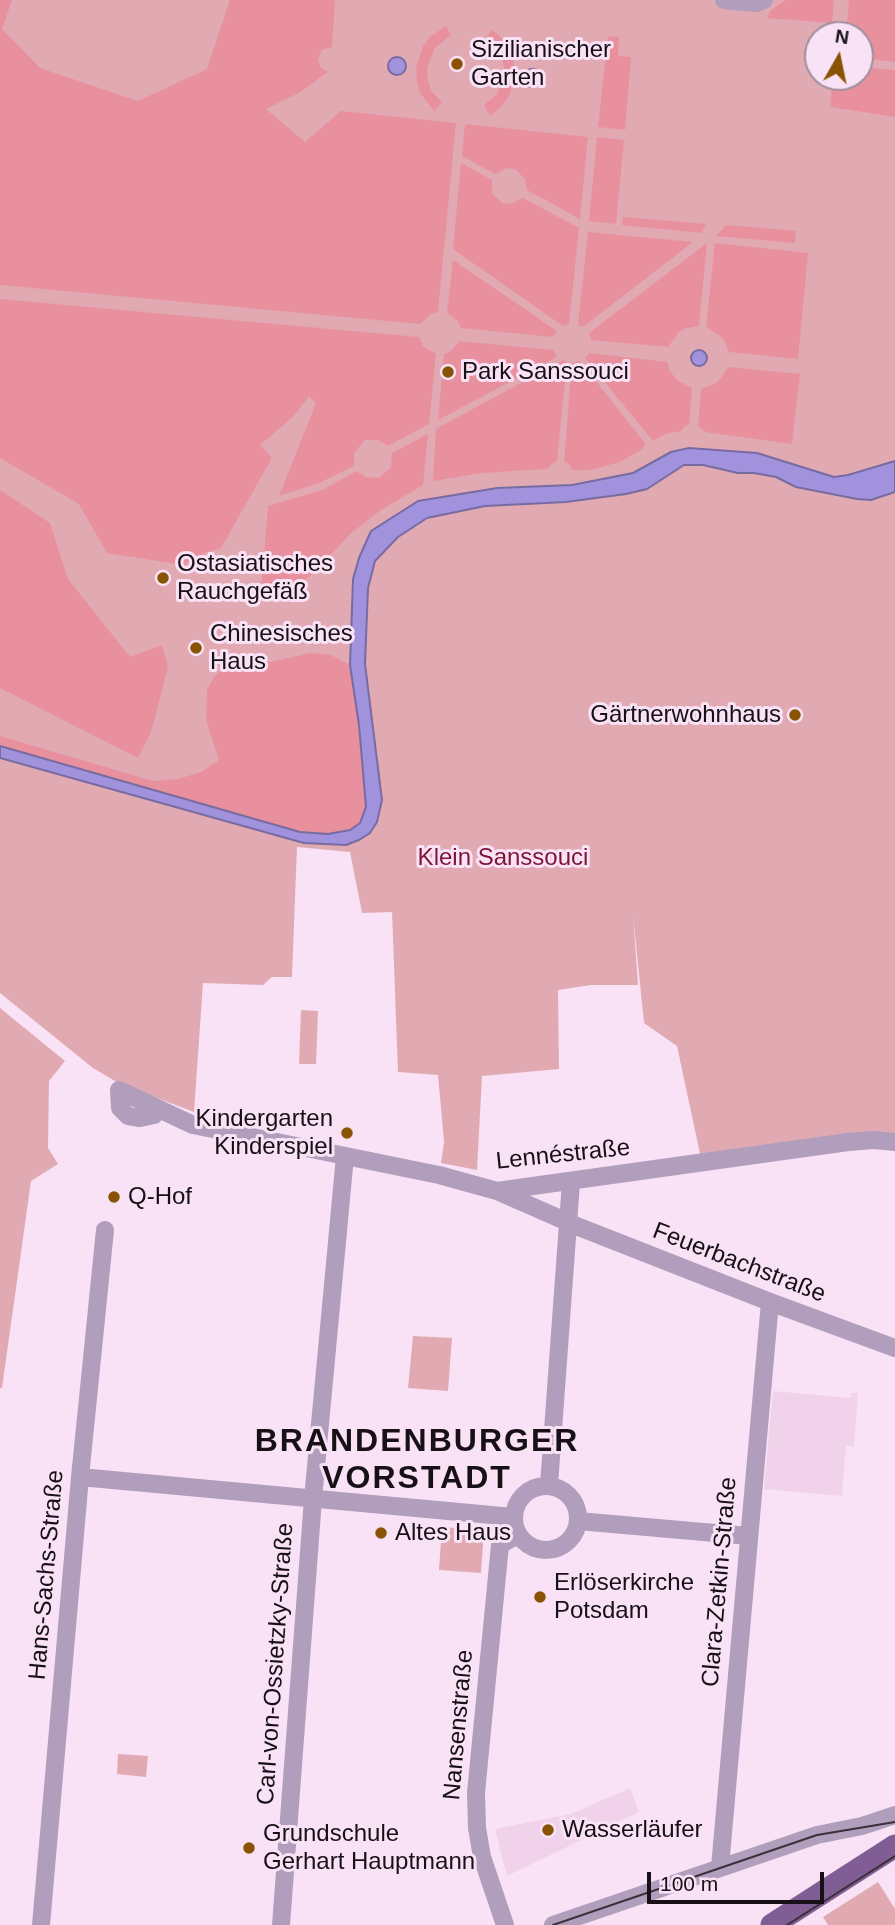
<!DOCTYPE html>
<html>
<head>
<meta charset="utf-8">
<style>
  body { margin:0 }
  #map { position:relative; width:895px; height:1925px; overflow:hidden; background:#f9e2f5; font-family:Helvetica,sans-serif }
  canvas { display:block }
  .north { position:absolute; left:804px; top:21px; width:70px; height:70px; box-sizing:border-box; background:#f9e2f5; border:2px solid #9f8e9c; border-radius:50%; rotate:9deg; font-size:19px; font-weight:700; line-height:28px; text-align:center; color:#171016 }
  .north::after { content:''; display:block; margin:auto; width:24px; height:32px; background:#8a5304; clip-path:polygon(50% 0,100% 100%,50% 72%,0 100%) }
  .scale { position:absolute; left:647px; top:1872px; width:177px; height:32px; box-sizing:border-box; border:4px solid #171016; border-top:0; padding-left:9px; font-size:21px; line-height:24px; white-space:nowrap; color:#171016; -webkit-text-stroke:5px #f9e2f5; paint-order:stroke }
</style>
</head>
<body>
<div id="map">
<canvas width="895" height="1925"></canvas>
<div class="north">N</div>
<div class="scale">100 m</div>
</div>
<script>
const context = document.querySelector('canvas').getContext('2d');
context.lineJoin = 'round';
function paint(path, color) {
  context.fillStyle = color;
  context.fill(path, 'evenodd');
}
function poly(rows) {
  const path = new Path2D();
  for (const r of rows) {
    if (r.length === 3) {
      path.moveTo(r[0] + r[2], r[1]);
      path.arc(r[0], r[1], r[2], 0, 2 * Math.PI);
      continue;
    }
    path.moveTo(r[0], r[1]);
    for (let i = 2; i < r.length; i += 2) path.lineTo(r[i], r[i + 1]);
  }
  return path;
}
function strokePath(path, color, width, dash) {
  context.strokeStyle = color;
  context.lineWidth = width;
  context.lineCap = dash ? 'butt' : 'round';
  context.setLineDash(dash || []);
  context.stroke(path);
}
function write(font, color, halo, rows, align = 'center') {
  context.font = font + ' Helvetica,sans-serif';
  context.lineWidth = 6;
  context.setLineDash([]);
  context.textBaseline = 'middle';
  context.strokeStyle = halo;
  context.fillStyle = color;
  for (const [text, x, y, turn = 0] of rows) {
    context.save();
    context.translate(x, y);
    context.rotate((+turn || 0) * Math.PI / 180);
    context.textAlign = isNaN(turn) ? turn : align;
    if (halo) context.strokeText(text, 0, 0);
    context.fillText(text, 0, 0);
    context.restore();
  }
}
const built = poly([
  [773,1391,851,1398,851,1393,858,1393,854,1447,846,1446,842,1496,764,1489],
  [630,1788,639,1812,507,1876,495,1829,571,1814]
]);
const green = poly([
  [0,0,895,0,895,1140,702,1163,677,1046,644,1023,633,915,638,985,591,985,558,990,559,1069,482,1076,477,1170,441,1163,444,1142,438,1075,398,1072,392,912,362,913,350,852,297,847,292,977,272,977,263,985,203,983,194,1112,120,1084,93,1068,0,993],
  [818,35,860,35,860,77,818,77],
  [0,1008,65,1061,49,1081,48,1148,58,1164,31,1181,2,1388,0,1388],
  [301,1010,318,1011,316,1064,299,1064],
  [413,1336,452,1338,448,1391,408,1388],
  [442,1527,484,1530,481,1573,439,1570],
  [118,1754,148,1756,146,1777,117,1774],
  [878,1882,895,1909,895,1925,828,1925,823,1917]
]);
const forest = poly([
  [0,0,12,0,2,29,40,68,138,101,207,69,230,0,335,0,332,47,322,50,318,59,321,68,328,72,299,93,266,109,305,142,341,111,456,123,438,312,431,314,420,324,0,285],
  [785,0,834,0,832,23,767,18,770,11],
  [849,0,895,0,895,62,860,58,860,35,846,35],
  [446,26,451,35,435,48,427,68,428,81,431,91,442,102,434,111,420,93,417,83,416,67,423,46,431,36],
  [492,29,509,46,513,57,515,76,509,96,502,106,490,116,484,105,497,94,505,73,501,53,486,38],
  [608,36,619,37,618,56,631,57,625,130,598,127],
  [860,67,895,70,895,117,830,107,833,77,860,77],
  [465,124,588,137,580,219,527,190,525,179,515,169,507,168,495,174,462,156],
  [597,137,624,140,616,224,589,221],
  [461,163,492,180,492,194,503,203,511,204,523,198,579,228,569,324,563,326,453,249],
  [623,217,706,224,702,233,622,225],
  [726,225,796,231,795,243,716,236],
  [588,232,693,242,583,327,578,325],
  [707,243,699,326,687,328,679,332,668,347,591,340,589,333],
  [715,243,808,253,798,359,729,352,723,338,706,327],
  [453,260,557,331,553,337,461,328,458,321,447,313],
  [0,299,419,337,423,346,436,354,429,424,388,446,379,440,365,440,354,453,354,466,319,483,279,496,316,403,309,396,294,416,260,445,272,458,221,548,204,553,183,565,107,553,79,504,0,458],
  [460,341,553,350,557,357,438,420,444,354,451,351],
  [589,353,667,362,670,371,677,380,692,388,689,425,684,427,681,431,665,434,653,441,585,358],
  [563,360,567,362,557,461,552,464,548,469,482,473,433,481,436,429],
  [580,361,645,443,644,448,620,462,590,470,572,470,570,465,564,462,572,363],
  [728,367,800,374,792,444,705,432,698,426,701,389,718,382],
  [428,434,423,485,381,510,351,533,313,574,288,592,260,602,268,506,322,490,357,471,366,477,379,478,391,467,392,453],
  [0,490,50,523,68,579,130,657,162,645,168,667,151,732,138,758,0,688],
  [310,653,331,655,350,665,359,725,366,807,360,823,340,833,315,834,300,832,0,746,0,736,153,781,178,779,201,772,219,760,206,720,207,690,214,677,226,665,237,659,262,664]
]);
const water = poly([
  [397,66,9],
  [532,78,9],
  [699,358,8],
  [689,448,757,453,834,477,848,475,895,461,895,492,871,500,857,499,796,487,776,477,754,473,738,473,703,465,684,465,647,489,626,494,566,502,485,506,427,518,398,537,375,561,368,588,365,664,382,800,377,822,370,833,359,840,346,845,304,843,0,758,0,746,300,832,328,834,350,830,360,823,366,807,359,725,350,665,353,579,359,558,371,531,418,501,497,488,572,485,633,473,671,452,689,448]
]);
const minor = poly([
  [724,0,756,3,764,0],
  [119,1090,193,1125,439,1175,497,1191,848,1142,874,1140,895,1142],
  [119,1090,120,1108,128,1116,140,1118,154,1115],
  [497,1191,579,1227,770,1302,895,1348],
  [80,1477,513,1517],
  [549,1485,571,1182],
  [546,1518,32],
  [578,1521,749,1536],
  [720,1867,770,1302],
  [41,1925,80,1477,105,1230],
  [281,1925,313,1499,345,1156],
  [505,1925,482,1857,477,1828,476,1793,500,1545,518,1535],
  [553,1925,817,1835,862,1826,895,1815]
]);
const major = poly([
  [772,1925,895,1846]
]);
const tram = poly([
  [553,1925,817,1835,895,1822],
  [787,1925,895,1856]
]);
const markers = [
  [457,64,7,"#8a5304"],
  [448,372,7,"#8a5304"],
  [163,578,7,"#8a5304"],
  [196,648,7,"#8a5304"],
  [795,715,7,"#8a5304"],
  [347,1133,7,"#8a5304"],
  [114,1197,7,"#8a5304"],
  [381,1533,7,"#8a5304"],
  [540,1597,7,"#8a5304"],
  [548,1830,7,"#8a5304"],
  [249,1848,7,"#8a5304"]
];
const poiNames = [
  ["Sizilianischer",471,50],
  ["Garten",471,78],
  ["Park Sanssouci",462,372],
  ["Ostasiatisches",177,564],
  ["Rauchgefäß",177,592],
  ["Chinesisches",210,634],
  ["Haus",210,662],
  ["Gärtnerwohnhaus",781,715,"right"],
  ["Kindergarten",333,1119,"right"],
  ["Kinderspiel",333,1147,"right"],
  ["Q-Hof",128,1197],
  ["Altes Haus",395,1533],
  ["Erlöserkirche",554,1583],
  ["Potsdam",554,1611],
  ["Wasserläufer",562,1830],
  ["Grundschule",263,1834],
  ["Gerhart Hauptmann",263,1862]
];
const parkNames = [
  ["Klein Sanssouci",503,858]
];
const streetNames = [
  ["Lennéstraße",563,1155,-6],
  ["Feuerbachstraße",739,1263,21],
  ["Hans-Sachs-Straße",47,1575,-85],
  ["Clara-Zetkin-Straße",720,1582,-85],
  ["Carl-von-Ossietzky-Straße",276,1664,-86],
  ["Nansenstraße",459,1725,-85]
];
const districtNames = [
  ["BRANDENBURGER",417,1442],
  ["VORSTADT",417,1479]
];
paint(built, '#f0d3eb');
paint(green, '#e1aab2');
paint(forest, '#e9909f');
paint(water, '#a192dd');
strokePath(water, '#786ba1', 2);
strokePath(minor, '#b19ebd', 18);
strokePath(major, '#805e95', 23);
strokePath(tram, '#3a3038', 2);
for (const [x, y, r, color] of markers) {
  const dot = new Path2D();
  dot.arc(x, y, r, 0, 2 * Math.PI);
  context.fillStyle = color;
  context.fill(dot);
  strokePath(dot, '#f9e2f5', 2.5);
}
write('24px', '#171016', '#f9e2f5', poiNames, 'left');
write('24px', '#7d1435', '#f9e2f5', parkNames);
write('24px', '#171016', '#f9e2f5', streetNames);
context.letterSpacing = '2px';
write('bold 32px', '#171016', '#f9e2f5', districtNames);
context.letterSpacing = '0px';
</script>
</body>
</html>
